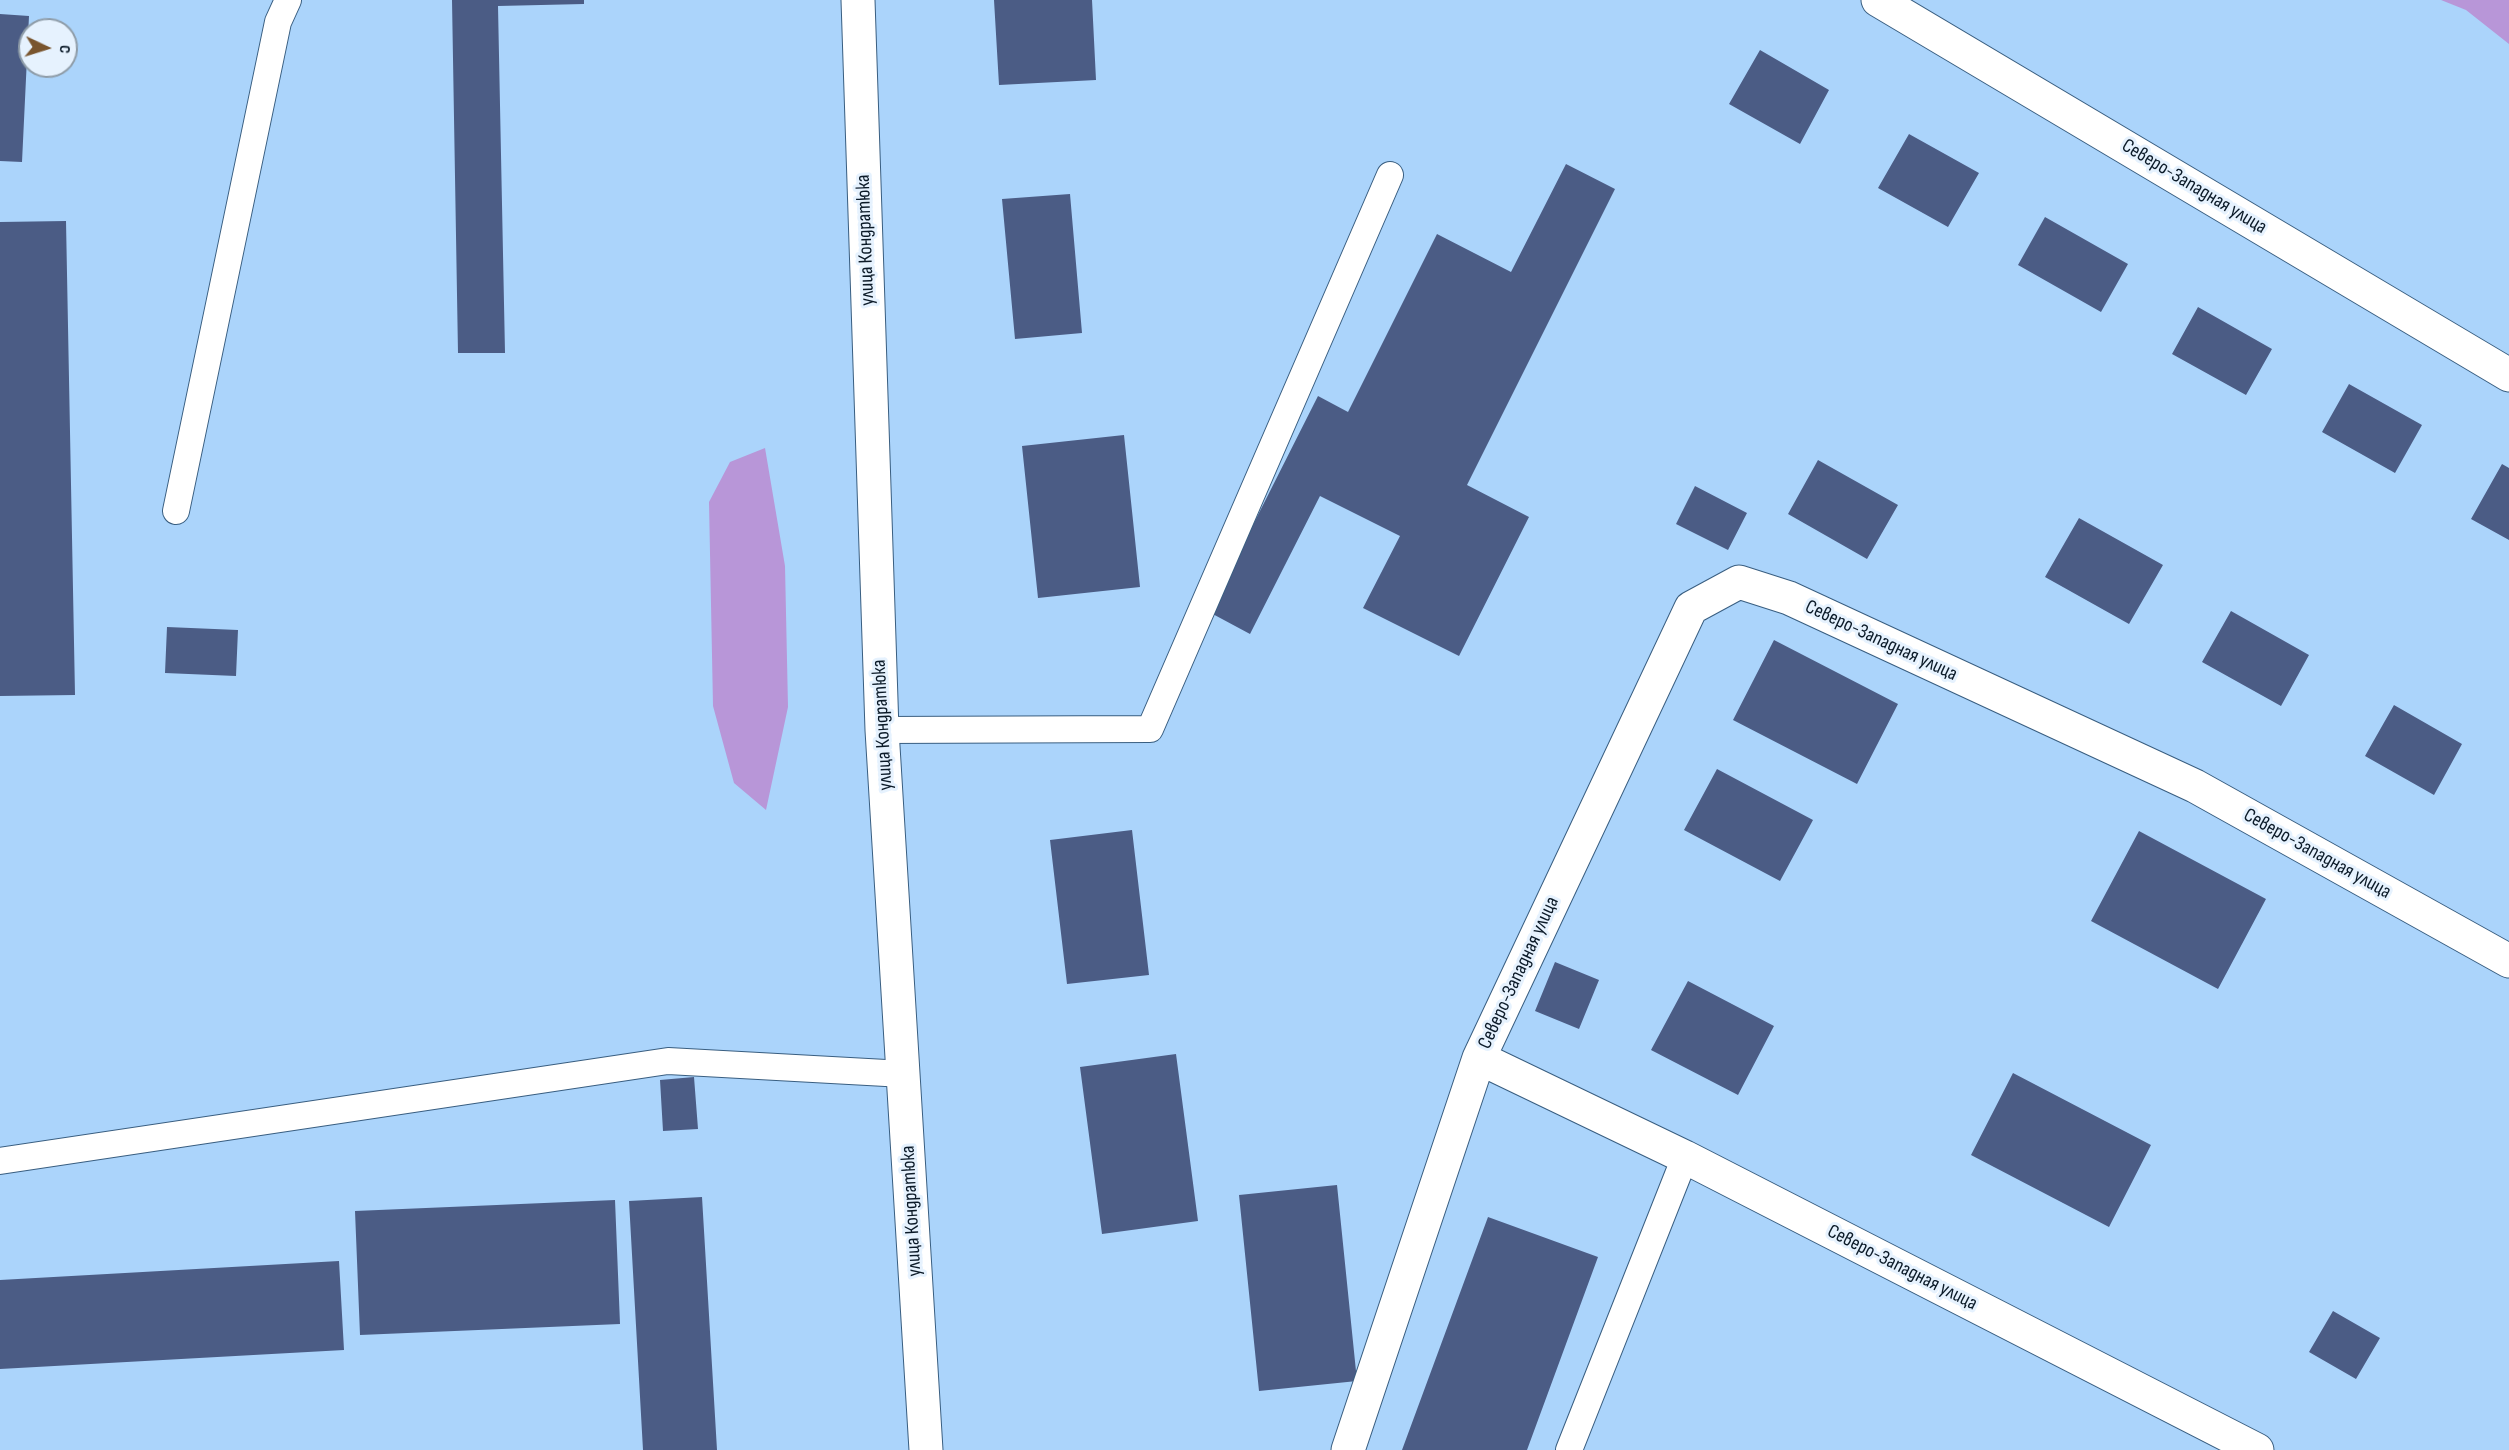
<!DOCTYPE html>
<html>
<head>
<meta charset="utf-8">
<style>
  body { margin:0 }
  #map { position:relative; width:2509px; height:1450px; overflow:hidden; background:#abd4fb; font-family:"Sofia Sans Condensed",sans-serif }
  canvas { display:block }
  .north { position:absolute; left:18px; top:18px; width:60px; height:60px; box-sizing:border-box; background:#e6f2fe; border:2px solid #8e9ca8; border-radius:50%; rotate:94deg; font-size:16px; font-weight:700; line-height:24px; text-align:center; color:#0b1a28 }
  .north::after { content:''; display:block; margin:auto; width:21px; height:27px; background:#79552e; clip-path:polygon(50% 0,100% 100%,50% 72%,0 100%) }
</style>
</head>
<body>
<div id="map">
<canvas width="2509" height="1450"></canvas>
<div class="north">С</div>
</div>
<script>
const context = document.querySelector('canvas').getContext('2d');
context.lineJoin = 'round';
function paint(path, color) {
  context.fillStyle = color;
  context.fill(path, 'evenodd');
}
function poly(rows) {
  const path = new Path2D();
  for (const r of rows) {
    path.moveTo(r[0], r[1]);
    for (let i = 2; i < r.length; i += 2) path.lineTo(r[i], r[i + 1]);
  }
  return path;
}
function strokePath(path, color, width, dash) {
  context.strokeStyle = color;
  context.lineWidth = width;
  context.lineCap = dash ? 'butt' : 'round';
  context.setLineDash(dash || []);
  context.stroke(path);
}
function write(font, color, halo, rows, align = 'center') {
  context.font = font + ' "Sofia Sans Condensed",sans-serif';
  context.lineWidth = 6;
  context.setLineDash([]);
  context.textBaseline = 'middle';
  context.strokeStyle = halo;
  context.fillStyle = color;
  for (const [text, x, y, turn = 0] of rows) {
    context.save();
    context.translate(x, y);
    context.rotate((+turn || 0) * Math.PI / 180);
    context.textAlign = isNaN(turn) ? turn : align;
    if (halo) context.strokeText(text, 0, 0);
    context.fillText(text, 0, 0);
    context.restore();
  }
}
const green = poly([
  [2441,0,2509,0,2509,44,2466,10],
  [765,448,785,566,788,707,766,810,734,783,713,706,709,502,730,462]
]);
const building = poly([
  [452,0,584,0,584,4,498,6,505,353,458,353],
  [994,0,1092,0,1096,80,999,85],
  [0,14,29,16,22,162,0,161],
  [1760,50,1829,90,1800,144,1729,104],
  [1909,134,1979,173,1948,227,1878,188],
  [1566,164,1615,189,1467,485,1529,517,1459,656,1363,608,1400,536,1320,496,1250,634,1209,612,1318,396,1348,412,1437,234,1511,272],
  [1070,194,1082,333,1015,339,1002,199],
  [2045,217,2128,264,2101,312,2018,265],
  [66,221,75,695,0,696,0,222],
  [2198,307,2272,349,2246,395,2172,354],
  [2349,384,2422,425,2395,473,2322,432],
  [1124,435,1140,587,1038,598,1022,446],
  [1818,460,1898,505,1867,559,1788,514],
  [2502,464,2509,468,2509,540,2471,519],
  [1695,486,1747,513,1728,550,1676,524],
  [2079,518,2163,565,2129,624,2045,577],
  [2231,611,2309,655,2281,706,2202,662],
  [167,627,238,630,236,676,165,673],
  [1774,640,1898,704,1857,784,1733,720],
  [2394,705,2462,744,2434,795,2365,756],
  [1717,769,1813,820,1780,881,1684,830],
  [1132,830,1149,975,1067,984,1050,840],
  [2139,831,2266,899,2218,989,2091,921],
  [1555,962,1599,980,1579,1029,1535,1011],
  [1688,981,1774,1026,1738,1095,1651,1050],
  [1176,1054,1198,1221,1102,1234,1080,1067],
  [2013,1073,2151,1145,2109,1227,1971,1155],
  [694,1077,698,1129,663,1131,660,1080],
  [1337,1185,1357,1381,1259,1391,1239,1195],
  [702,1197,717,1450,643,1450,629,1201],
  [615,1200,620,1324,360,1335,355,1211],
  [1488,1217,1598,1257,1527,1450,1402,1450],
  [339,1261,344,1350,0,1369,0,1280],
  [2333,1311,2380,1338,2356,1379,2309,1352]
]);
const service = poly([
  [176,511,278,22,288,0],
  [882,730,1150,729,1390,175],
  [0,1161,668,1061,904,1074],
  [1569,1450,1685,1157]
]);
const minor = poly([
  [1878,0,2509,375],
  [1479,1058,1685,1157,2257,1450],
  [1348,1450,1479,1058,1691,608,1739,582,1789,598,2195,786,2509,961]
]);
const secondary = poly([
  [858,0,882,730,926,1450]
]);
const streetNames = [
  ["Северо-Западная улица",2194,187,31],
  ["улица Кондратюка",866,240,-92],
  ["Северо-Западная улица",1881,641,25],
  ["улица Кондратюка",883,725,-93],
  ["Северо-Западная улица",2317,854,29],
  ["Северо-Западная улица",1519,973,-65],
  ["улица Кондратюка",912,1211,-93],
  ["Северо-Западная улица",1902,1268,27]
];
paint(green, '#b896d8');
paint(building, '#4b5c85');
strokePath(service, '#395e80', 28);
strokePath(minor, '#395e80', 35);
strokePath(secondary, '#395e80', 35);
strokePath(service, '#fff', 26);
strokePath(minor, '#fff', 33);
strokePath(secondary, '#fff', 33);
write('20px', '#0b1a28', '#e6f2fe', streetNames);
</script>
</body>
</html>
